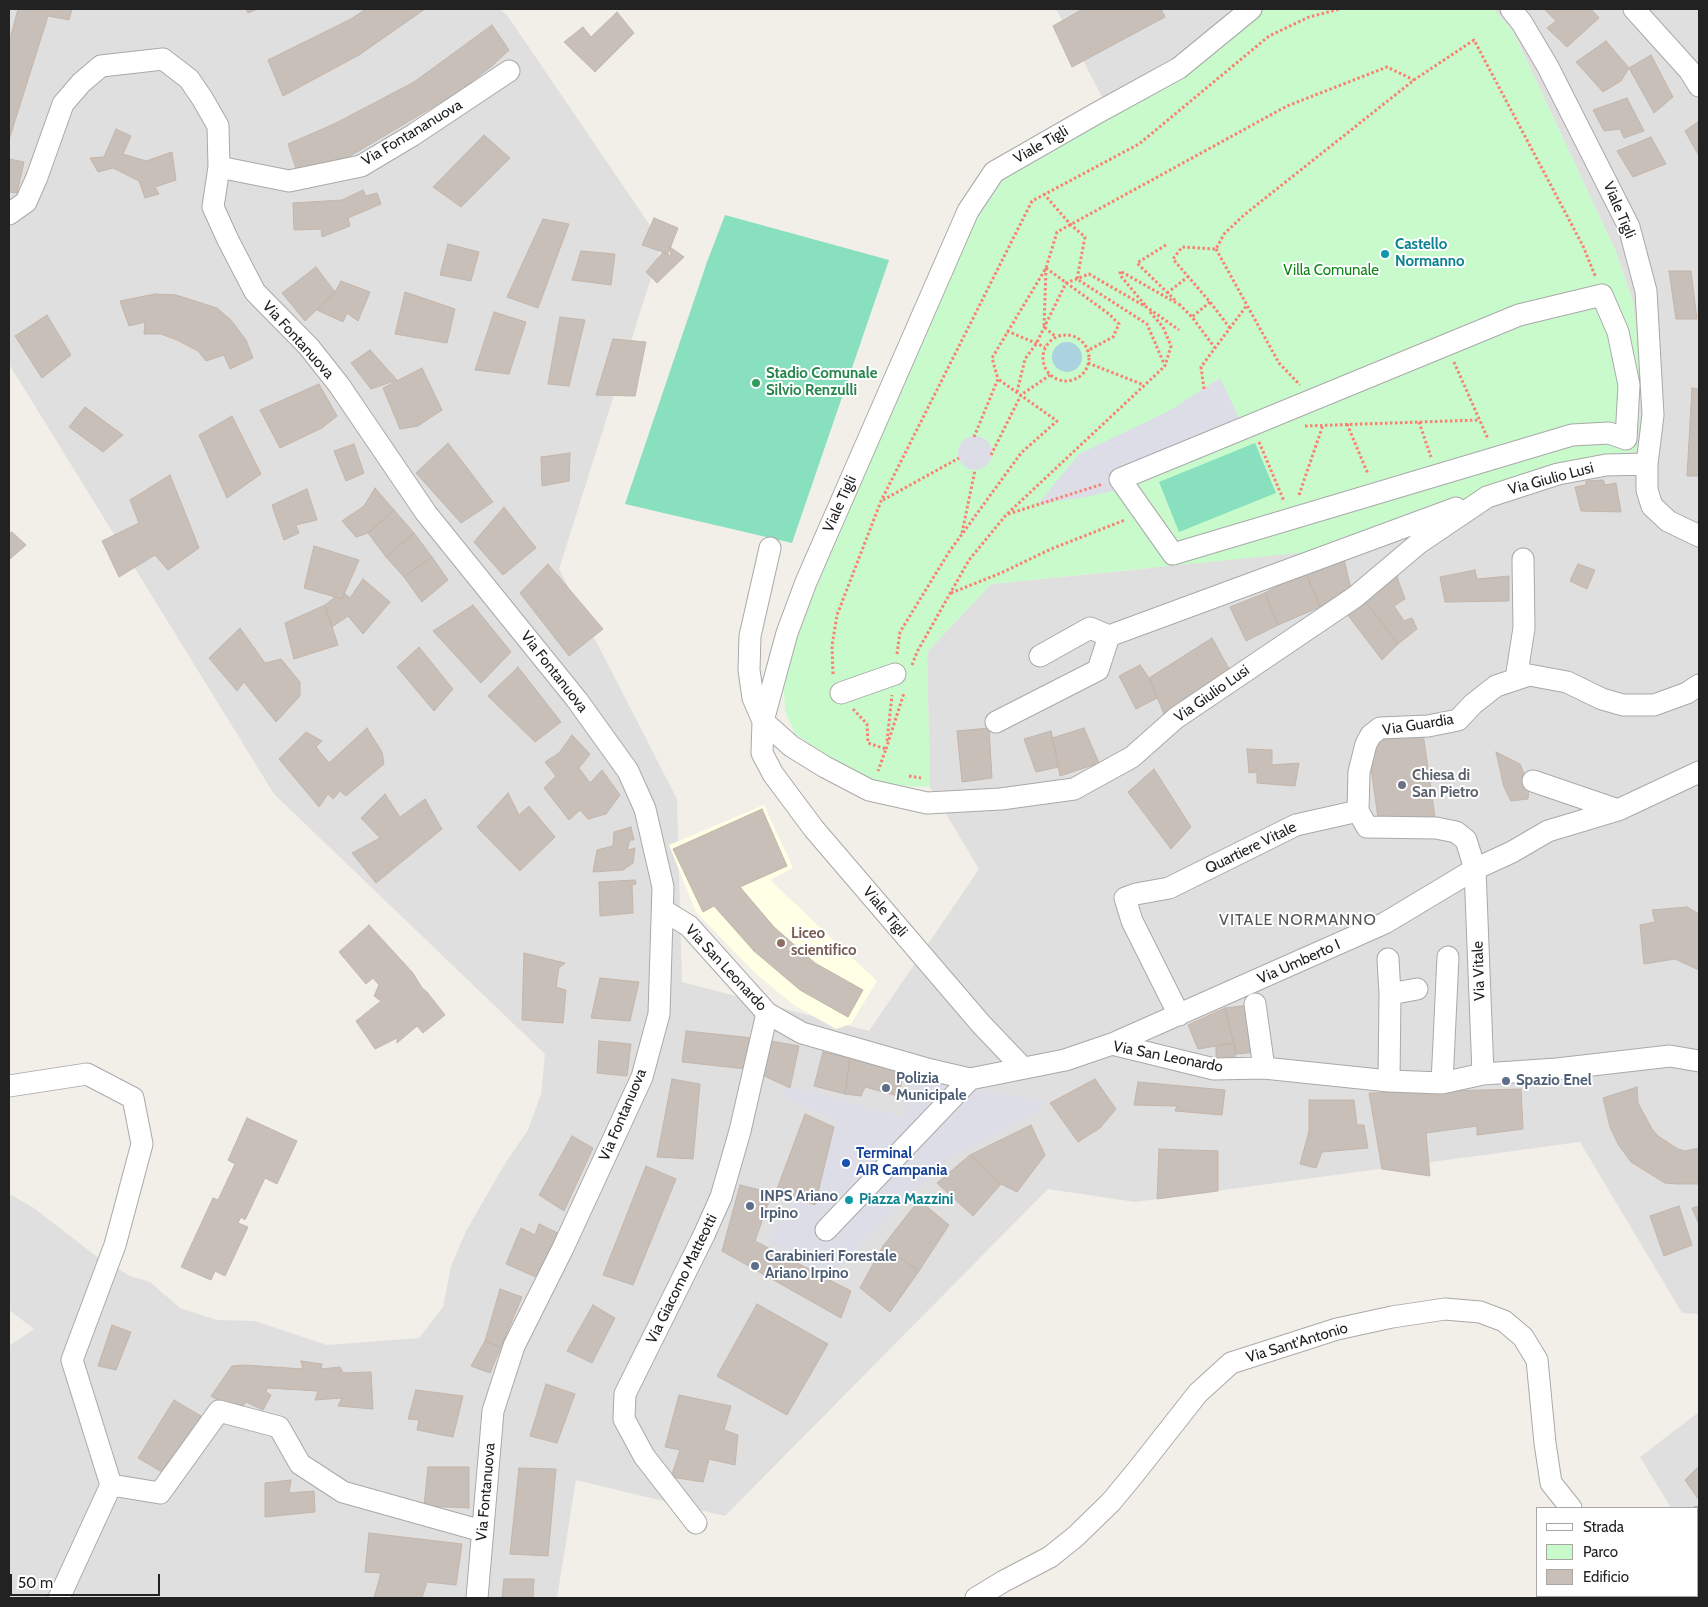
<!DOCTYPE html>
<html>
<head>
<meta charset="utf-8">
<style>
  body { margin:0 }
  #map { position:relative; width:1708px; height:1607px; overflow:hidden; background:#f2efe9; font-family:Cabin,sans-serif }
  canvas { display:block }
  .frame { position:absolute; inset:0; border:10px solid #222; pointer-events:none }
  .legend { position:absolute; left:1536px; top:1507px; width:162px; height:90px; box-sizing:border-box; background:#fff; border:1px solid #a7a7a7; margin:0; padding:6px 9px; list-style:none; font-size:15px; color:#222 }
  .legend li { display:flex; align-items:center; gap:10px; height:25px }
  .legend b { width:25px; border:1px solid #a7a7a7 }
  .scale { position:absolute; left:10px; top:1574px; width:150px; height:22px; box-sizing:border-box; border:2px solid #222; border-top:0; padding-left:6px; font-size:15px; line-height:18px; white-space:nowrap; color:#222; -webkit-text-stroke:4px #fff; paint-order:stroke }
</style>
</head>
<body>
<div id="map">
<canvas width="1708" height="1607"></canvas>
<div class="frame"></div>
<ul class="legend">
<li><b style="height:6px;background:#fff"></b>Strada</li>
<li><b style="height:14px;background:#c8facc"></b>Parco</li>
<li><b style="height:14px;background:#c7bfb8"></b>Edificio</li>
</ul>
<div class="scale">50 m</div>
</div>
<script>
const context = document.querySelector('canvas').getContext('2d');
context.lineJoin = 'round';
function paint(path, color) {
  context.fillStyle = color;
  context.fill(path, 'evenodd');
}
function poly(rows) {
  const path = new Path2D();
  for (const r of rows) {
    if (r.length === 3) {
      path.moveTo(r[0] + r[2], r[1]);
      path.arc(r[0], r[1], r[2], 0, 2 * Math.PI);
      continue;
    }
    path.moveTo(r[0], r[1]);
    for (let i = 2; i < r.length; i += 2) path.lineTo(r[i], r[i + 1]);
  }
  return path;
}
function strokePath(path, color, width, dash) {
  context.strokeStyle = color;
  context.lineWidth = width;
  context.lineCap = dash ? 'butt' : 'round';
  context.setLineDash(dash || []);
  context.stroke(path);
}
function write(font, color, halo, rows, align = 'center') {
  context.font = font + ' Cabin,sans-serif';
  context.lineWidth = 4;
  context.setLineDash([]);
  context.textBaseline = 'middle';
  context.strokeStyle = halo;
  context.fillStyle = color;
  for (const [text, x, y, turn = 0] of rows) {
    context.save();
    context.translate(x, y);
    context.rotate((+turn || 0) * Math.PI / 180);
    context.textAlign = isNaN(turn) ? turn : align;
    if (halo) context.strokeText(text, 0, 0);
    context.fillText(text, 0, 0);
    context.restore();
  }
}
const residential = poly([
  [9,9,500,9,507,15,662,243,559,569,677,799,682,982,869,1031,979,869,930,787,927,652,991,584,1151,568,1642,378,1633,302,1616,252,1514,33,1494,9,1699,9,1699,1314,1682,1313,1580,1142,1135,1202,1048,1189,725,1516,576,1480,557,1598,9,1598,9,1346,34,1329,9,1310,9,1194,34,1208,96,1256,130,1276,150,1282,180,1308,217,1320,255,1321,327,1345,419,1338,443,1307,451,1266,466,1231,506,1162,528,1130,541,1094,545,1054,274,794,9,364],
  [1056,9,1243,9,1110,112],
  [1699,1412,1699,1556,1697,1552,1697,1508,1671,1508,1640,1457]
]);
const education = poly([
  [764,805,793,868,770,880,877,981,851,1024,836,1029,794,1005,756,974,696,912,669,845]
]);
const park = poly([
  [1243,9,1494,9,1514,33,1616,252,1633,302,1642,378,1637,451,1554,467,1337,549,991,584,927,652,930,787,883,785,847,768,795,734,785,711,784,689,791,649,982,184,1110,112]
]);
const pitch = poly([
  [725,215,889,260,792,543,625,504,707,262],
  [1255,443,1276,493,1179,532,1159,482]
]);
const plaza = poly([
  [1220,378,1244,428,1129,487,1086,497,1038,504,1079,454,1169,411],
  [975,453,17],
  [911,1077,1042,1102,1034,1114,949,1158,827,1277,768,1242,837,1121,784,1097,786,1086,904,1117]
]);
const water = poly([
  [1067,357,15]
]);
const building = poly([
  [18,9,72,9,69,20,48,16,9,140,9,43,18,9],
  [246,9,258,9,248,13,246,9],
  [366,9,425,9,359,55,283,96,268,60,351,19,366,9],
  [1083,9,1161,9,1165,17,1072,67,1053,26,1083,9],
  [1544,9,1591,9,1599,18,1567,47,1547,28,1556,21,1544,9],
  [617,12,634,33,595,72,564,42,583,27,591,37,617,12],
  [492,25,509,50,492,66,458,92,347,158,299,178,288,144,334,124,414,82,492,25],
  [1606,41,1629,68,1621,81,1603,92,1576,62,1606,41],
  [1651,55,1673,97,1654,113,1629,68,1651,55],
  [1627,98,1644,131,1624,138,1620,129,1604,131,1593,110,1627,98],
  [1699,121,1699,156,1685,131,1699,121],
  [116,129,131,136,123,154,146,161,172,152,176,180,155,187,159,194,145,198,139,181,113,168,98,172,90,158,104,157,116,129],
  [484,135,510,158,461,207,433,187,484,135],
  [1651,137,1666,164,1633,177,1617,151,1651,137],
  [9,159,24,162,17,193,9,192,9,159],
  [363,190,366,196,377,193,381,204,348,218,350,226,322,237,321,229,294,230,293,203,342,200,363,190],
  [654,218,678,228,668,254,642,245,654,218],
  [543,219,569,224,538,308,507,297,543,219],
  [448,244,479,252,471,281,440,275,448,244],
  [670,247,684,257,657,283,646,272,663,252,671,256,670,247],
  [581,251,615,254,611,285,572,280,581,251],
  [316,267,335,292,305,321,282,293,316,267],
  [1669,271,1691,271,1697,319,1676,319,1669,271],
  [341,281,370,292,358,321,347,313,343,322,317,310,335,292,341,281],
  [405,292,455,309,447,343,395,334,405,292],
  [155,294,176,295,217,308,231,320,246,340,253,358,230,369,224,355,206,361,198,351,177,340,161,334,144,334,145,322,129,326,120,301,155,294],
  [494,312,526,322,509,374,475,370,494,312],
  [47,315,71,355,42,378,15,336,47,315],
  [560,317,585,320,569,386,548,384,560,317],
  [613,339,646,342,635,396,596,395,613,339],
  [370,350,397,380,371,389,351,363,370,350],
  [422,368,442,410,418,426,400,429,383,388,422,368],
  [319,384,337,416,322,428,280,448,260,410,319,384],
  [1692,388,1699,389,1699,476,1687,476,1692,388],
  [85,407,123,435,103,452,69,427,85,407],
  [232,416,261,474,227,498,199,435,232,416],
  [448,443,493,502,461,523,416,473,448,443],
  [354,444,364,473,346,481,334,451,354,444],
  [570,453,569,481,542,486,541,457,570,453],
  [170,475,199,548,168,570,155,555,119,577,102,541,139,523,130,500,170,475],
  [1603,480,1605,485,1616,483,1621,512,1581,511,1575,487,1586,485,1586,481,1603,480],
  [375,488,394,510,368,533,356,537,342,521,364,506,375,488],
  [307,489,317,520,296,525,299,533,284,540,272,505,307,489],
  [504,507,536,548,503,575,474,542,504,507],
  [394,510,414,533,386,557,368,533,394,510],
  [12,532,26,545,10,559,9,533,12,532],
  [414,533,432,557,404,577,386,557,414,533],
  [314,546,359,560,342,599,304,588,314,546],
  [432,557,448,580,422,602,404,577,432,557],
  [1344,559,1351,589,1320,607,1305,571,1344,559],
  [548,564,603,629,569,656,520,593,548,564],
  [1578,564,1595,570,1587,589,1570,581,1578,564],
  [1475,570,1477,579,1509,576,1509,601,1445,602,1440,577,1475,570],
  [1305,571,1320,607,1278,625,1265,593,1305,571],
  [1397,577,1405,599,1394,606,1404,621,1412,618,1417,629,1398,644,1365,601,1397,577],
  [363,579,390,602,363,634,348,616,332,627,325,605,335,597,342,599,344,593,350,598,363,579],
  [1265,593,1278,625,1246,641,1230,607,1265,593],
  [1365,601,1398,644,1382,660,1347,614,1365,601],
  [325,605,338,645,294,659,285,623,325,605],
  [473,605,511,652,481,683,433,631,473,605],
  [240,628,265,663,281,659,300,682,300,696,276,722,244,682,237,691,209,658,240,628],
  [1212,638,1233,676,1164,714,1149,678,1212,638],
  [419,647,453,689,434,711,397,667,419,647],
  [1140,665,1149,678,1157,698,1136,709,1119,676,1140,665],
  [518,667,561,722,535,742,488,696,518,667],
  [367,728,382,752,384,764,346,796,340,791,333,799,328,794,319,807,279,759,306,732,322,741,316,747,329,763,367,728],
  [989,728,992,778,962,782,957,731,989,728],
  [1084,728,1099,763,1060,776,1052,738,1084,728],
  [1051,731,1059,767,1036,772,1024,739,1051,731],
  [1423,733,1435,817,1379,825,1369,754,1378,742,1383,739,1423,733],
  [572,735,590,754,579,768,590,783,602,770,620,795,606,814,588,819,580,810,569,820,544,788,556,776,545,762,559,753,572,735],
  [1247,749,1272,750,1272,765,1299,763,1295,786,1257,783,1257,772,1249,773,1247,749],
  [1496,752,1520,764,1529,785,1528,799,1511,801,1504,787,1496,752],
  [1154,769,1191,827,1171,849,1128,792,1154,769],
  [508,793,519,815,529,806,555,837,520,871,477,827,508,793],
  [385,794,400,817,425,799,442,829,376,883,352,853,380,838,361,818,385,794],
  [762,809,787,866,740,887,774,927,815,963,863,990,848,1017,800,990,754,951,714,906,703,912,673,849,762,809],
  [631,827,634,840,630,840,627,850,635,848,633,863,623,870,593,872,597,850,613,846,614,832,631,827],
  [635,880,636,884,632,885,633,913,600,916,599,882,635,880],
  [1687,907,1699,914,1699,970,1675,959,1644,964,1640,925,1655,922,1652,910,1687,907],
  [369,925,413,973,422,988,427,992,445,1015,423,1033,417,1026,397,1043,397,1038,375,1049,356,1021,381,1001,374,996,379,985,373,978,366,984,339,952,369,925],
  [524,953,565,963,559,968,556,987,566,990,563,1023,522,1020,524,953],
  [600,978,639,982,630,1021,591,1018,600,978],
  [1250,1005,1258,1052,1236,1054,1225,1008,1250,1005],
  [1225,1008,1234,1043,1198,1049,1188,1025,1225,1008],
  [686,1031,753,1038,746,1069,682,1062,686,1031],
  [765,1040,799,1046,790,1088,760,1074,765,1040],
  [599,1041,631,1044,627,1076,597,1073,599,1041],
  [1234,1043,1236,1054,1233,1061,1216,1060,1216,1046,1234,1043],
  [823,1052,850,1058,845,1094,814,1086,823,1052],
  [850,1058,905,1069,898,1096,865,1087,861,1096,845,1094,850,1058],
  [672,1079,700,1084,693,1159,657,1157,672,1079],
  [1095,1079,1116,1109,1100,1128,1078,1142,1050,1103,1095,1079],
  [1138,1082,1225,1090,1222,1115,1175,1111,1177,1106,1134,1105,1138,1082],
  [1637,1087,1638,1103,1652,1129,1658,1136,1678,1149,1685,1151,1699,1148,1699,1184,1677,1184,1665,1183,1631,1162,1618,1144,1610,1127,1603,1098,1637,1087],
  [1521,1089,1523,1129,1477,1135,1477,1126,1426,1133,1430,1176,1382,1169,1369,1093,1521,1089],
  [1309,1100,1354,1100,1357,1125,1364,1125,1368,1148,1322,1152,1316,1168,1300,1164,1309,1131,1309,1100],
  [805,1114,834,1127,815,1205,777,1189,805,1114],
  [247,1118,297,1141,277,1184,265,1178,245,1220,241,1217,238,1223,248,1227,225,1276,215,1271,211,1280,181,1267,213,1198,218,1200,235,1164,228,1160,247,1118],
  [1031,1125,1045,1155,1017,1192,1001,1184,970,1155,1031,1125],
  [572,1136,593,1148,564,1211,539,1195,572,1136],
  [1159,1149,1218,1151,1218,1191,1157,1199,1159,1149],
  [970,1155,1001,1184,973,1216,937,1183,970,1155],
  [646,1166,676,1179,633,1285,603,1275,646,1166],
  [740,1185,772,1193,755,1241,851,1291,841,1318,722,1251,740,1185],
  [919,1200,949,1225,919,1271,883,1246,919,1200],
  [1679,1206,1692,1245,1664,1256,1650,1216,1679,1206],
  [1699,1206,1699,1224,1692,1208,1699,1206],
  [539,1224,558,1233,538,1278,506,1264,521,1228,535,1235,539,1224],
  [883,1246,919,1271,890,1312,860,1288,883,1246],
  [500,1289,522,1297,501,1347,485,1341,500,1289],
  [757,1304,828,1344,787,1415,717,1376,757,1304],
  [593,1305,615,1318,592,1363,567,1351,593,1305],
  [112,1325,131,1332,116,1370,98,1366,112,1325],
  [485,1341,501,1347,490,1373,471,1366,485,1341],
  [301,1361,322,1364,321,1369,340,1367,343,1373,371,1372,373,1409,338,1406,342,1398,315,1400,318,1391,267,1388,266,1392,271,1395,263,1410,246,1402,238,1412,211,1396,232,1366,245,1365,303,1369,301,1361],
  [546,1384,575,1394,557,1443,530,1436,546,1384],
  [416,1390,463,1396,453,1437,417,1430,419,1420,408,1419,416,1390],
  [679,1395,731,1406,724,1430,738,1435,735,1465,709,1459,703,1482,671,1477,680,1450,665,1447,679,1395],
  [174,1400,201,1416,167,1475,138,1458,174,1400],
  [1699,1466,1699,1500,1685,1480,1699,1466],
  [428,1467,469,1467,469,1508,424,1506,428,1467],
  [519,1468,556,1469,548,1556,510,1554,519,1468],
  [291,1480,289,1493,314,1491,315,1512,265,1517,265,1483,291,1480],
  [369,1533,462,1544,456,1585,427,1582,422,1598,374,1598,381,1573,365,1572,369,1533],
  [1699,1543,1699,1578,1697,1574,1697,1545,1699,1543],
  [504,1579,534,1579,533,1598,502,1598,504,1579],
  [1604,1596,1633,1596,1633,1598,1610,1598,1604,1596]
]);
const path = poly([
  [1166,245,1137,263,1175,300],
  [1216,249,1279,363,1300,385],
  [1046,268,1109,314,1119,324,1113,337,1087,351],
  [1046,268,1044,327,1056,337],
  [1167,293,1189,276],
  [1210,302,1192,317,1215,348],
  [1179,304,1192,317],
  [1145,305,1120,275,1120,271,1180,305],
  [1150,312,1163,327,1171,346,1165,366],
  [1230,328,1210,302,1173,259,1182,247,1216,249,1224,234,1244,215,1414,80,1474,40,1583,246,1596,278],
  [1007,331,1045,347],
  [1066,358,23],
  [1454,362,1488,439],
  [1088,363,1144,385],
  [1204,389,1201,367,1247,305],
  [1017,392,1025,359,1036,344,1066,283,1089,274,1148,308,1179,330],
  [1419,422,1431,457],
  [1347,424,1368,474],
  [1305,426,1479,420],
  [974,437,998,379,992,358,1046,268,1057,232,1287,106,1387,67,1414,80],
  [1259,442,1284,501],
  [991,455,1021,395,1050,375],
  [1299,495,1323,425],
  [883,500,959,458],
  [1008,514,1103,484],
  [962,533,975,470],
  [951,593,1001,573,1051,549,1125,520],
  [897,654,900,632,949,552,1021,453,1057,421,998,379],
  [912,665,917,652,969,560,1006,515,1165,366,1147,324,1077,279,1085,237,1070,224,1044,194],
  [833,674,832,646,837,615,881,501,1032,201,1139,144,1269,36,1309,17,1340,9],
  [853,709,867,724,868,743,886,749,878,771],
  [887,741,892,695],
  [886,749,904,693],
  [909,776,921,778]
]);
const minor = poly([
  [1511,9,1522,23,1548,67,1629,227,1646,291,1653,415,1647,464,1647,490,1652,506,1668,521,1699,536],
  [1634,9,1689,70,1699,86],
  [219,167,289,181,361,166,413,135,509,71],
  [9,214,26,202,37,177,63,104,81,83,101,66,163,59,189,79,202,98,218,126,219,167,213,207,228,240,255,292,309,347,339,385,426,513,577,700,628,771,645,809,663,887,659,1014,642,1077,563,1248,514,1346,493,1411,477,1598],
  [1602,295,1618,332,1629,385,1626,439,1609,433,1572,435,1173,554,1120,479,1519,315,1602,295],
  [770,548,750,636,749,670,753,698,763,721,791,746,825,767,869,790,927,803,1001,799,1074,789,1132,757,1176,718,1355,597,1419,543,1487,497,1558,474,1606,465,1647,464],
  [1040,656,1090,628,1109,636,1456,508],
  [1516,679,1524,628,1523,559],
  [841,693,895,674],
  [996,722,1098,670,1109,636],
  [1533,781,1618,810],
  [1358,811,1359,772,1366,744,1371,735,1380,728,1428,726,1458,720,1473,704,1496,686,1529,675,1567,682,1602,699,1623,705,1654,705,1687,693,1699,685],
  [663,910,689,926,767,1013,802,1033,931,1070,970,1079,1065,1060,1112,1044,1214,1069,1264,1068,1389,1081,1442,1083,1483,1074,1557,1069,1670,1056,1699,1061],
  [1388,959,1390,994,1389,1081],
  [1390,994,1417,989],
  [1255,1004,1264,1068],
  [1179,1015,1132,921,1125,898,1136,894,1169,888,1296,825,1358,811,1367,827,1436,828,1456,832,1466,840,1475,869,1483,1074],
  [1112,1044,1385,923,1475,869,1512,852,1548,831,1618,810,1699,772],
  [1022,1067,981,1024,814,829,773,774,762,753,763,721,787,633,806,582,968,211,994,172,1097,113,1179,68,1251,9],
  [1442,1083,1448,957],
  [9,1086,87,1074,133,1098,142,1144,115,1245,72,1360,111,1485,59,1598],
  [826,1230,970,1079],
  [111,1485,160,1493,219,1411,279,1427,300,1464,343,1492,482,1531],
  [1697,1519,1699,1517],
  [696,1523,644,1456,624,1419,625,1394,704,1235,721,1197,740,1131,767,1013],
  [976,1598,1004,1581,1050,1557,1075,1537,1111,1502,1135,1473,1198,1393,1231,1363,1337,1329,1392,1317,1445,1309,1480,1312,1504,1321,1523,1337,1537,1360,1545,1443,1551,1483,1571,1508]
]);
const markers = [
  [1385,254,5,"#0f9aa8"],
  [756,383,5,"#2e9e5b"],
  [1402,785,5,"#6b7280"],
  [781,943,5,"#8d6e63"],
  [1506,1081,5,"#5c6f8a"],
  [886,1088,5,"#5c6f8a"],
  [846,1163,5,"#1a4fb4"],
  [849,1200,5,"#0f9aa8"],
  [750,1206,5,"#5c6f8a"],
  [755,1266,5,"#5c6f8a"]
];
const streetNames = [
  ["Via Fontananuova",412,133,-31],
  ["Viale Tigli",1041,145,-30],
  ["Viale Tigli",1619,210,67],
  ["Via Fontanuova",298,340,48],
  ["Via Giulio Lusi",1551,479,-15],
  ["Viale Tigli",840,504,-66],
  ["Via Fontanuova",554,672,52],
  ["Via Giulio Lusi",1212,694,-35],
  ["Via Guardia",1418,725,-9],
  ["Quartiere Vitale",1251,848,-26],
  ["Viale Tigli",885,912,50],
  ["Via Umberto I",1299,962,-24],
  ["Via San Leonardo",726,968,47],
  ["Via Vitale",1479,971,-92],
  ["Via San Leonardo",1168,1057,11],
  ["Via Fontanuova",623,1115,-67],
  ["Via Giacomo Matteotti",682,1279,-64],
  ["Via Sant'Antonio",1297,1343,-17],
  ["Via Fontanuova",486,1492,-85]
];
const cultureNames = [
  ["Castello",1395,245],
  ["Normanno",1395,262],
  ["Piazza Mazzini",859,1200]
];
const parkNames = [
  ["Villa Comunale",1331,271]
];
const leisureNames = [
  ["Stadio Comunale",766,374],
  ["Silvio Renzulli",766,391]
];
const worshipNames = [
  ["Chiesa di",1412,776],
  ["San Pietro",1412,793]
];
const educationNames = [
  ["Liceo",791,934],
  ["scientifico",791,951]
];
const serviceNames = [
  ["Polizia",896,1079],
  ["Municipale",896,1096],
  ["Spazio Enel",1516,1081],
  ["INPS Ariano",760,1197],
  ["Irpino",760,1214],
  ["Carabinieri Forestale",765,1257],
  ["Ariano Irpino",765,1274]
];
const transitNames = [
  ["Terminal",856,1154],
  ["AIR Campania",856,1171]
];
const neighbourhoodNames = [
  ["VITALE NORMANNO",1298,920]
];
paint(residential, '#e0dfdf');
paint(education, '#ffffe5');
paint(park, '#c8facc');
paint(pitch, '#88e0be');
paint(plaza, '#dddde8');
paint(water, '#aad3df');
paint(building, '#c7bfb8');
strokePath(building, '#c4b6ab', 1);
strokePath(minor, '#a9a9a9', 23);
strokePath(path, '#fa8072', 3, [2.5, 2.5]);
strokePath(minor, '#fff', 21);
for (const [x, y, r, color] of markers) {
  const dot = new Path2D();
  dot.arc(x, y, r, 0, 2 * Math.PI);
  context.fillStyle = color;
  context.fill(dot);
  strokePath(dot, '#fff', 2);
}
write('15px', '#222', '#fff', streetNames);
write('bold 15px', '#0d838f', '#fff', cultureNames, 'left');
write('15px', '#0c8416', '#fff', parkNames);
write('bold 15px', '#27864d', '#fff', leisureNames, 'left');
write('bold 15px', '#5b616d', '#fff', worshipNames, 'left');
write('bold 15px', '#785e54', '#fff', educationNames, 'left');
write('bold 15px', '#4e5e75', '#fff', serviceNames, 'left');
write('bold 15px', '#164399', '#fff', transitNames, 'left');
context.letterSpacing = '1px';
write('16px', '#555', '#fff', neighbourhoodNames);
context.letterSpacing = '0px';
</script>
</body>
</html>
